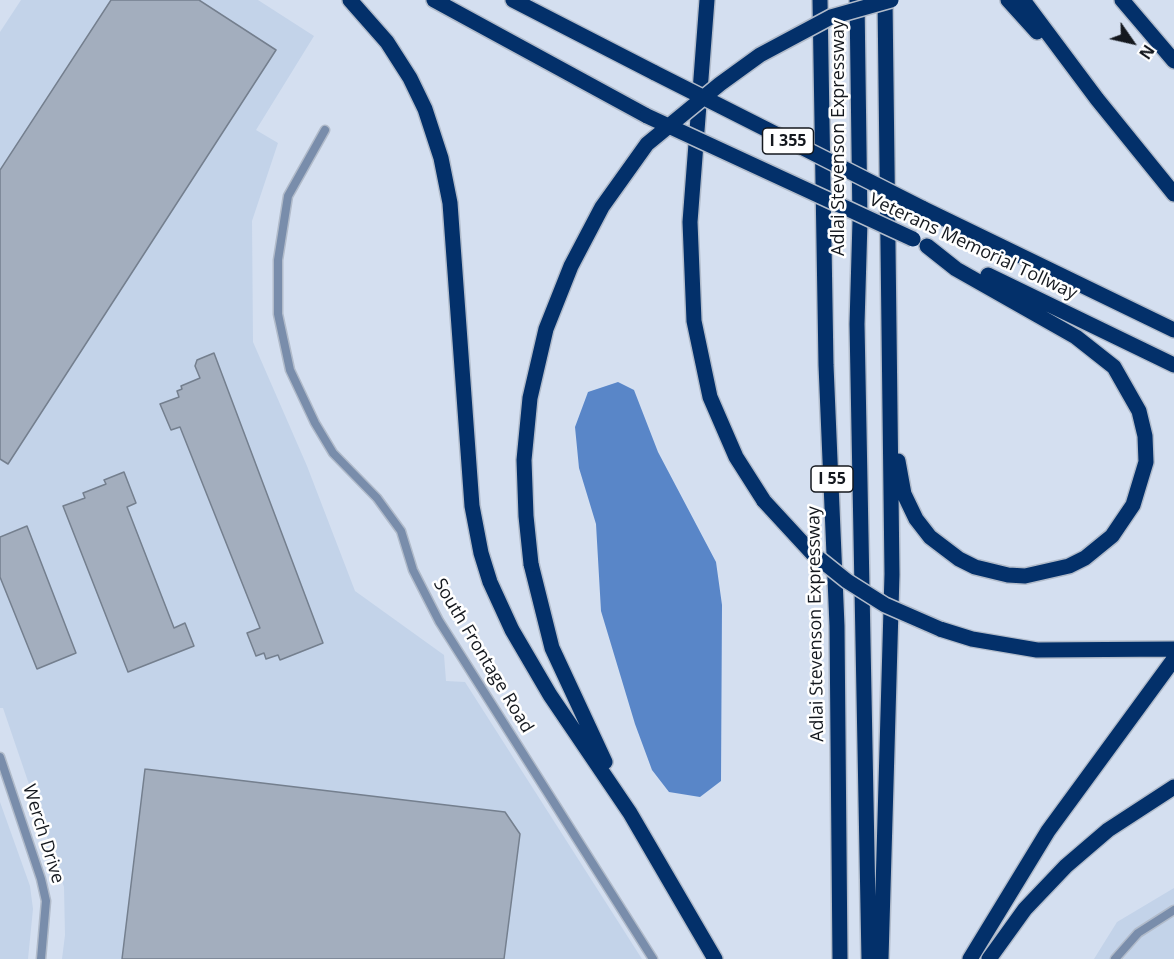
<!DOCTYPE html>
<html>
<head>
<meta charset="utf-8">
<style>
  body { margin:0 }
  #map { position:relative; width:1174px; height:959px; overflow:hidden; background:#d4dff0; font-family:"Open Sans",sans-serif }
  canvas { display:block }
  .north { position:absolute; left:1102px; top:12px; width:60px; height:60px; -webkit-text-stroke:4px #fff; paint-order:stroke; rotate:124deg; font-size:16px; font-weight:700; line-height:24px; text-align:center; color:#14181e }
  .north::after { content:''; display:block; margin:auto; width:21px; height:27px; background:#14181e; clip-path:polygon(50% 0,100% 100%,50% 72%,0 100%) }
</style>
</head>
<body>
<div id="map">
<canvas width="1174" height="959"></canvas>
<div class="north">N</div>
</div>
<script>
const context = document.querySelector('canvas').getContext('2d');
context.lineJoin = 'round';
function paint(path, color) {
  context.fillStyle = color;
  context.fill(path, 'evenodd');
}
function poly(rows) {
  const path = new Path2D();
  for (const r of rows) {
    path.moveTo(r[0], r[1]);
    for (let i = 2; i < r.length; i += 2) path.lineTo(r[i], r[i + 1]);
  }
  return path;
}
function strokePath(path, color, width, dash) {
  context.strokeStyle = color;
  context.lineWidth = width;
  context.lineCap = dash ? 'butt' : 'round';
  context.setLineDash(dash || []);
  context.stroke(path);
}
function write(font, color, halo, rows, align = 'center') {
  context.font = font + ' "Open Sans",sans-serif';
  context.lineWidth = 5;
  context.setLineDash([]);
  context.textBaseline = 'middle';
  context.strokeStyle = halo;
  context.fillStyle = color;
  for (const [text, x, y, turn = 0] of rows) {
    context.save();
    context.translate(x, y);
    context.rotate((+turn || 0) * Math.PI / 180);
    context.textAlign = isNaN(turn) ? turn : align;
    if (halo) context.strokeText(text, 0, 0);
    context.fillText(text, 0, 0);
    context.restore();
  }
}
const built = poly([
  [21,0,258,0,314,36,256,130,278,143,252,221,253,342,307,466,355,591,444,655,446,681,465,682,642,959,62,959,65,935,64,887,3,708,0,708,0,32],
  [0,802,30,886,33,909,28,959,0,959],
  [1174,888,1174,959,1094,959,1117,922]
]);
const water = poly([
  [618,382,634,390,658,452,716,562,722,605,721,781,700,797,669,792,652,770,635,724,601,611,596,524,579,468,575,427,588,392]
]);
const building = poly([
  [111,0,199,0,276,50,8,464,0,459,0,170,111,0],
  [214,353,323,643,280,660,278,655,266,659,264,653,256,656,247,633,260,628,180,427,171,430,160,404,179,397,177,391,182,389,181,386,200,378,195,366,197,360,214,353],
  [124,472,136,503,127,507,174,628,185,623,194,646,128,672,63,506,85,498,83,493,106,484,104,480,124,472],
  [27,526,76,653,37,669,0,577,0,537,27,526],
  [145,769,505,812,520,834,504,959,122,959,145,769]
]);
const street = poly([
  [325,130,288,196,278,260,278,314,290,370,315,423,333,453,377,498,401,531,413,570,439,621,653,959],
  [0,757,41,879,46,901,41,959],
  [1115,959,1138,933,1174,910]
]);
const highway = poly([
  [350,0,387,42,410,78,425,109,441,158,450,203,472,506,481,553,490,582,512,630,550,695,630,813,715,959],
  [434,0,647,116],
  [513,0,655,73],
  [707,0,690,222,694,321,710,397,736,457,764,501],
  [820,0,826,365,837,626,840,959],
  [857,0,860,221,857,324,869,959],
  [1008,0,1037,32],
  [1023,0,1097,99,1174,194],
  [1122,0,1174,61],
  [922,208,1174,330],
  [988,275,1174,365],
  [898,461,904,494,916,519,930,537,959,559,975,567,1008,575,1025,576,1069,566,1085,558,1112,536,1133,505,1146,462,1145,436,1139,411,1114,367,1076,337,956,269,927,246],
  [531,564,552,648,605,762],
  [940,629,972,639,1037,650,1174,649],
  [881,959,892,574,885,0],
  [970,959,1048,831,1174,659],
  [989,959,1025,909,1066,866,1108,830,1174,787]
]);
const highwayBridge = poly([
  [655,73,922,208],
  [647,116,913,239],
  [764,501,812,553,847,581,885,605,940,629],
  [531,564,526,516,524,460,530,398,546,329,571,266,602,207,647,144,720,84,760,55,831,17,891,0]
]);
const shields = [
  [788,141,51],
  [832,479,42]
];
const shieldNames = [
  ["I 355",788,141],
  ["I 55",832,479]
];
const streetNames = [
  ["Adlai Stevenson Expressway",839,138,-90],
  ["Veterans Memorial Tollway",973,247,25],
  ["Adlai Stevenson Expressway",816,624,-91],
  ["South Frontage Road",483,656,59],
  ["Werch Drive",43,834,73]
];
paint(built, '#c3d3e9');
paint(water, '#5986c8');
paint(building, '#a3aebe');
strokePath(building, '#747f8e', 1.5);
strokePath(street, '#b1bbca', 11);
strokePath(highway, '#b1bbca', 18);
strokePath(street, '#798dab', 8);
strokePath(highway, '#03306a', 15);
strokePath(highwayBridge, '#b1bbca', 18, []);
strokePath(highwayBridge, '#03306a', 15);
for (const [x, y, w] of shields) {
  const box = new Path2D();
  box.roundRect(x - w / 2, y - 13, w, 26, 4.5);
  context.fillStyle = '#fff';
  context.fill(box);
  strokePath(box, '#14181e', 1.5);
}
write('bold 16px', '#14181e', null, shieldNames);
write('18px', '#14181e', '#fff', streetNames);
</script>
</body>
</html>
